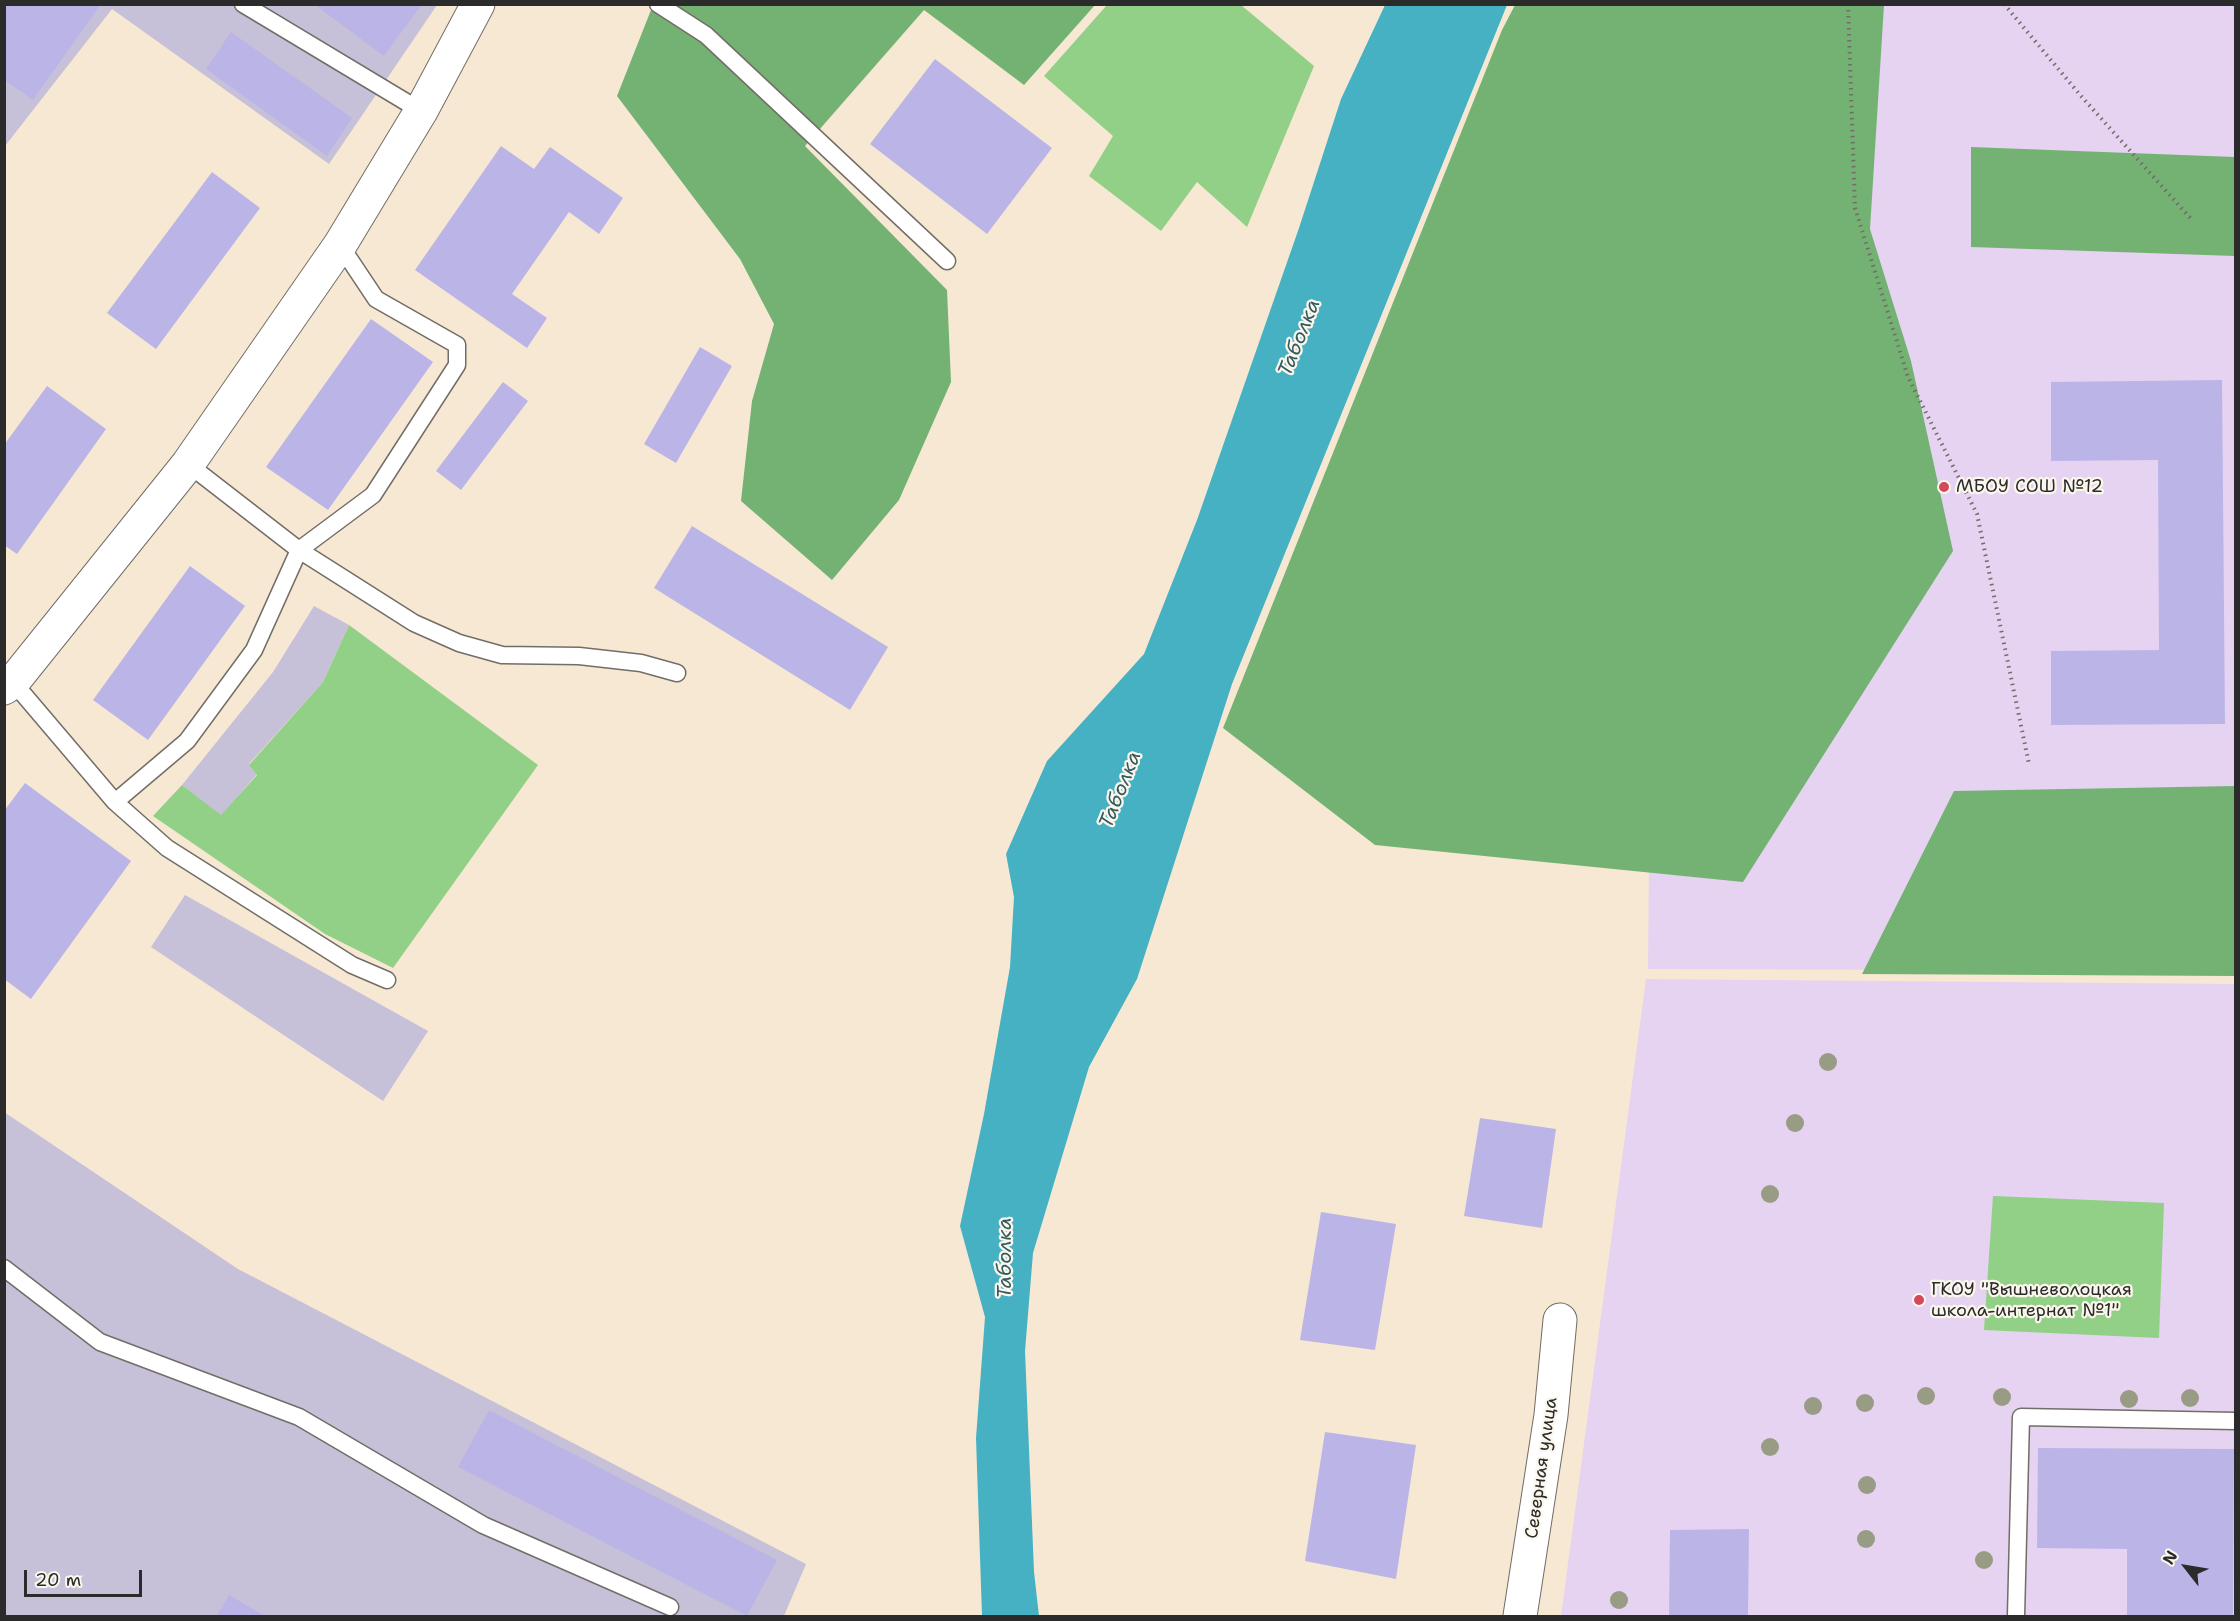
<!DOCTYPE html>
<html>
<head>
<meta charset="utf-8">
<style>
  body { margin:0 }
  #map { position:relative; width:2240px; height:1621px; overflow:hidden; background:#f7e8d3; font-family:"Shantell Sans",sans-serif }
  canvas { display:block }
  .frame { position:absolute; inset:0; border:6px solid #2b2b2b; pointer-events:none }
  .north { position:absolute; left:2156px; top:1537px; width:60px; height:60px; -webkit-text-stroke:4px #fbf7ec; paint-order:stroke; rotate:301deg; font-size:16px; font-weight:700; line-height:24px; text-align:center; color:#2b2b2b }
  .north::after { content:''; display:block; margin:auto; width:21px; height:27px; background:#2b2b2b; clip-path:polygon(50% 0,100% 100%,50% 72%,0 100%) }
  .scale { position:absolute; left:24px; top:1570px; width:118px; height:27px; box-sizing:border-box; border:3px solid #2b2b2b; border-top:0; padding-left:8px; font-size:18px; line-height:21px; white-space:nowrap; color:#2b2b2b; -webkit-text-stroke:4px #fbf7ec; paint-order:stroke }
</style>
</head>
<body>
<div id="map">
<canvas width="2240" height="1621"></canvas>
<div class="frame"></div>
<div class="north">N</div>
<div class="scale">20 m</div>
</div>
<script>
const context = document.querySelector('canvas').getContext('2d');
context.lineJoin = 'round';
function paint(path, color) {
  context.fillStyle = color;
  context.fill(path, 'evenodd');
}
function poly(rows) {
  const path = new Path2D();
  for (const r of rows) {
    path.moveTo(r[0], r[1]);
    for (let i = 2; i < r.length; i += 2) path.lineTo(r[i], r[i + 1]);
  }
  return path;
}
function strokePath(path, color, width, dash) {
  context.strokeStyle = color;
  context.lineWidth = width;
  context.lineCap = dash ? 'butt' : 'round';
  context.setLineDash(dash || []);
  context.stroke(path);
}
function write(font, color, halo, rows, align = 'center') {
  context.font = font + ' "Shantell Sans",sans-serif';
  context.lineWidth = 4.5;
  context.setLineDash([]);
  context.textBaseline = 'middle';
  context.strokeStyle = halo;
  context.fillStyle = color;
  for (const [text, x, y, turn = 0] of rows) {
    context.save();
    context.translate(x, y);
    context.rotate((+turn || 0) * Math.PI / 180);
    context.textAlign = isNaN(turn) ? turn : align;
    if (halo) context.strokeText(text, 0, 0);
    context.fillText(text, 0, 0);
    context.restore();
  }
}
const built = poly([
  [1657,5,2235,5,2235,971,1648,969],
  [1646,979,2235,984,2235,1616,1561,1616]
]);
const industrial = poly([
  [5,5,437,5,329,164,112,9,5,146],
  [314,606,349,625,323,682,249,764,257,774,221,816,182,785,273,672],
  [185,895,428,1031,383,1101,151,947],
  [4,1112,238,1269,806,1564,784,1616,5,1616]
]);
const green = poly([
  [1107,5,1241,5,1314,66,1247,227,1197,182,1161,231,1089,176,1113,136,1044,76],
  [349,625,538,765,393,968,325,934,153,816,182,785,221,815,257,775,249,765,323,682],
  [1993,1196,2164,1203,2159,1338,1984,1330]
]);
const forest = poly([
  [653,5,1095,5,1024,85,924,10,805,146,947,290,951,382,899,500,832,580,741,501,752,401,774,324,740,259,617,96],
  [1515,5,1884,5,1870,229,1911,361,1953,551,1743,882,1375,845,1223,728,1502,30],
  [1971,147,2235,157,2235,256,1971,247],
  [2235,786,2235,976,1862,974,1954,791]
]);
const water = poly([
  [1385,5,1507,5,1232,684,1137,979,1089,1067,1033,1253,1025,1351,1034,1572,1039,1616,982,1616,976,1438,985,1317,960,1226,984,1114,1010,967,1014,897,1006,854,1047,761,1144,654,1197,520,1299,228,1341,99]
]);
const building = poly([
  [4,4,101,4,33,100,4,80],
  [314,4,422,4,384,56],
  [231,32,352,118,327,156,206,69],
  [935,59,1052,148,987,234,870,144],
  [501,146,534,169,550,147,623,198,599,234,569,212,512,294,547,318,527,348,415,270],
  [212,172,260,208,156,349,107,313],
  [371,319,433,362,328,510,266,467],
  [700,347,732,366,676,463,644,444],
  [2222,380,2225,724,2051,725,2051,651,2159,650,2158,460,2051,461,2051,382],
  [503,382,528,401,461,490,436,471],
  [47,386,106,429,17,554,4,545,4,445],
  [692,526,888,647,850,710,654,588],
  [190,566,245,606,148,740,93,700],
  [25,783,131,861,31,999,4,979,4,811],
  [1480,1118,1556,1129,1542,1228,1464,1216],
  [1321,1212,1396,1224,1375,1350,1300,1340],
  [489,1410,777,1560,747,1616,458,1467],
  [1325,1432,1416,1445,1396,1579,1305,1561],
  [2038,1448,2234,1449,2233,1616,2127,1616,2127,1549,2037,1548],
  [1749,1529,1748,1616,1669,1616,1670,1530],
  [229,1595,265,1616,217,1616]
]);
const path = poly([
  [1848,4,1855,208,1908,377,1977,514,2029,764],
  [2004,4,2081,96,2193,221]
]);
const service = poly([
  [243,4,421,111],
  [658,4,706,35,947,261],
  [188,464,299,550,414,623,459,643,502,655,579,656,641,663,677,673],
  [13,682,115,802,167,848,352,965,387,980],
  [115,802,187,741,254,650,299,550,373,495,457,365,457,345,376,299,340,245],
  [4,1268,100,1342,299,1417,483,1525,670,1607],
  [2016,1616,2021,1417,2236,1421]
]);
const minor = poly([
  [4,688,13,682,188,464,340,245,421,111,478,4],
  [1520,1616,1551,1415,1560,1320]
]);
const trees = [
  [1828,1062],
  [1795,1123],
  [1770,1194],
  [1926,1396],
  [2002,1397],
  [2190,1398],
  [2129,1399],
  [1865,1403],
  [1813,1406],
  [1770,1447],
  [1867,1485],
  [1866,1539],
  [1984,1560],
  [1619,1600]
];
const markers = [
  [1944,487,6,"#d1495b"],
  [1919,1300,6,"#d1495b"]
];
const poiNames = [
  ["МБОУ СОШ №12",1956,487],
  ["ГКОУ \"Вышневолоцкая",1931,1290],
  ["школа-интернат №1\"",1931,1311]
];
const streetNames = [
  ["Северная улица",1542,1468,-82]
];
const waterNames = [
  ["Таболка",1300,338,-68],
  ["Таболка",1121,790,-68],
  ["Таболка",1006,1258,-90]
];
paint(built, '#e5d3f1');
paint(industrial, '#c7c0d9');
paint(green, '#91d086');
paint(forest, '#74b273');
paint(water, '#45b1c3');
paint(building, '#bbb5e7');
strokePath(service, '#726d66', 19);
strokePath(minor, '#726d66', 35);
strokePath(path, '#726d66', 4, [1.5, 4.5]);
strokePath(service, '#fff', 16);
strokePath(minor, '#fff', 33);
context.fillStyle = '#989c85';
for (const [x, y] of trees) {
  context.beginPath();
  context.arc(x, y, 9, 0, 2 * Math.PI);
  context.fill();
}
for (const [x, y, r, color] of markers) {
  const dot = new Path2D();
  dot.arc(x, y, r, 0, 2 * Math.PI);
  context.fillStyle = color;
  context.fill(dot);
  strokePath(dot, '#fbf7ec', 2);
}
write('18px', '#2b2b2b', '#fbf7ec', poiNames, 'left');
write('18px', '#2b2b2b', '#fbf7ec', streetNames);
write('italic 20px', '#345a60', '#fbf7ec', waterNames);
</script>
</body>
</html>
